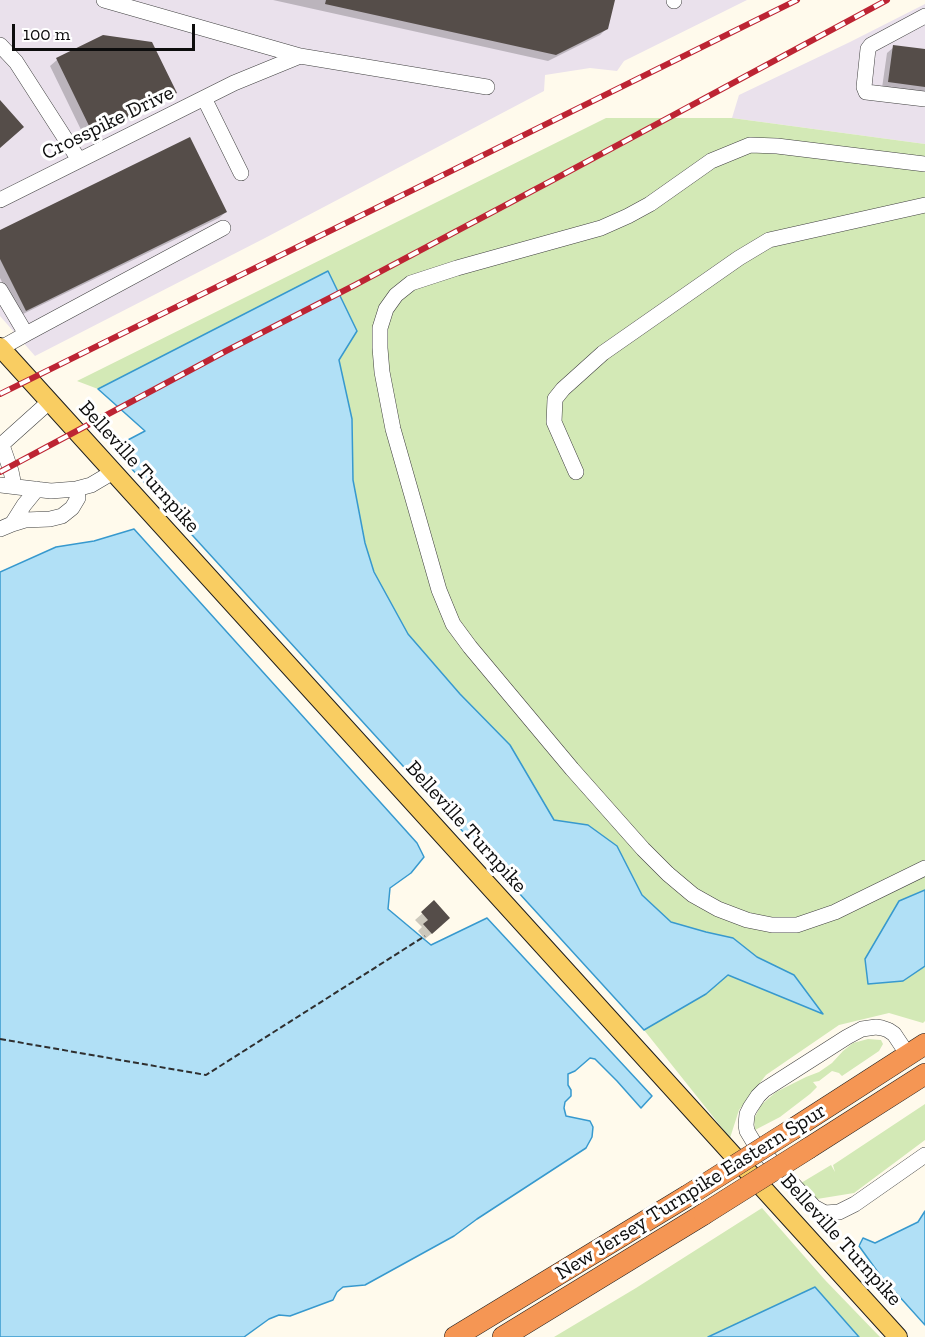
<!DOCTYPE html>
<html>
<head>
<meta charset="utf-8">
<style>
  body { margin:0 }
  #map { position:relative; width:925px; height:1337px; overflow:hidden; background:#fffaec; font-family:"Zilla Slab",serif }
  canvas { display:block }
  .scale { position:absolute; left:12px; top:24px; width:183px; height:27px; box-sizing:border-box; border:3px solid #0d0d0d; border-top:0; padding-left:8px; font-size:18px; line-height:21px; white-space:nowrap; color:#0d0d0d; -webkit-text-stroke:4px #fff; paint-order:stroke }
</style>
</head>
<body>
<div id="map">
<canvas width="925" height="1337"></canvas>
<div class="scale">100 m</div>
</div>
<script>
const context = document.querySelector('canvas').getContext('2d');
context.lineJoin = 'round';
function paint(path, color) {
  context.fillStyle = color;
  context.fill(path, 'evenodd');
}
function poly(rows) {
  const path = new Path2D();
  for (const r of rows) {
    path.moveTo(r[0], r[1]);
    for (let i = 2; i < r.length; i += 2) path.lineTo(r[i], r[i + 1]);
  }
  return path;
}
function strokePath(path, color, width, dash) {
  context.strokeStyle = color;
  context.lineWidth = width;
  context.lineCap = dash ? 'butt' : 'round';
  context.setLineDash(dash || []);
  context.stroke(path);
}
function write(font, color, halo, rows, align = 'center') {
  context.font = font + ' "Zilla Slab",serif';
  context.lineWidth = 6;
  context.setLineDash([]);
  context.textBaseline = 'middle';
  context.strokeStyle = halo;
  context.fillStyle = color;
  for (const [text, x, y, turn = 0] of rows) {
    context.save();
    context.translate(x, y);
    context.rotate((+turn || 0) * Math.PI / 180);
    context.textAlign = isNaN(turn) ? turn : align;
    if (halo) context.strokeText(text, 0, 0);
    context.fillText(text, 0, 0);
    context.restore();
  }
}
const industrial = poly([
  [0,0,747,0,624,61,617,71,590,68,545,75,544,91,265,238,35,356,0,316],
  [925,4,925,144,732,118,739,95,850,42]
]);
const green = poly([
  [606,118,732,118,925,144,925,890,899,901,903,981,925,966,925,1021,923,1023,889,1013,839,1025,766,1075,739,1110,730,1138,644,1030,706,994,728,975,822,1013,794,975,757,957,733,938,706,932,671,922,642,895,617,846,588,825,554,820,510,745,460,694,408,634,374,572,365,543,353,480,352,419,339,360,328,271,98,389,77,381],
  [868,1039,881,1040,883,1044,879,1051,842,1076,839,1073,832,1071,819,1081,813,1082,817,1087,810,1094,780,1117,755,1130,754,1119,761,1105,776,1092,806,1077,819,1072,832,1063,843,1051,853,1043],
  [925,1104,925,1140,854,1193,817,1199,812,1193,801,1183,831,1165,835,1172,833,1165],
  [762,1208,825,1280,880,1337,554,1337,636,1288]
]);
const water = poly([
  [328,271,357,331,339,360,352,419,353,480,365,543,374,572,408,634,460,694,510,745,554,820,588,825,617,846,642,895,671,922,706,932,733,938,757,957,794,975,823,1014,728,975,706,994,644,1030,120,456,130,451,126,441,145,431,98,389,328,271],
  [134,529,417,843,424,857,411,873,390,888,388,909,431,945,487,918,652,1096,641,1108,617,1081,595,1059,590,1058,575,1071,568,1074,568,1085,571,1090,571,1096,565,1102,564,1108,566,1116,590,1121,593,1127,592,1137,586,1148,477,1219,454,1236,365,1285,343,1287,337,1292,333,1300,290,1316,279,1315,269,1319,244,1337,0,1337,0,572,56,547,94,541,134,529],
  [925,890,925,966,903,981,868,984,865,959,899,901,925,890],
  [925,1211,925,1325,880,1275,859,1246,863,1238,875,1243,918,1222,925,1211],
  [815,1287,859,1337,708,1337,815,1287]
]);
const shadow = poly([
  [273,0,613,0,607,28,600,35,548,61],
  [103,37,176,93,169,99,86,140,50,66,57,60],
  [894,47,925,51,925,94,882,88,887,53],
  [226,212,219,218,19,316,0,278,0,232],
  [434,903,442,925,425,939,418,931,422,927,415,920]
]);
const building = poly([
  [326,0,615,0,608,29,556,55,325,4],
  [103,35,152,42,177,93,93,134,56,58],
  [893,45,925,49,925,87,888,82],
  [0,100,24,127,0,148],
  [190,137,227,212,26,311,0,259,0,230],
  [434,900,450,918,432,934,423,924,428,920,421,912]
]);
const path = poly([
  [0,1039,206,1075,425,936]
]);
const minor = poly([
  [104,0,300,56],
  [674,1,674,0],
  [925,16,871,45,868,49,864,87,866,92,925,99],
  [0,45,16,62,79,160],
  [204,98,241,173],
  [925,164,777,146,750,145,711,161,650,204,628,216,601,228,457,268,411,283,396,295,386,309,380,328,380,348,382,372,393,429,439,590,453,624,470,647,572,769,643,849,668,874,693,895,718,909,747,920,772,925,797,925,835,912,925,868],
  [0,200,234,83,300,56,487,87],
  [0,290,26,334,223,228],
  [1,348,26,334],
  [2,445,11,471,14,486],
  [0,446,49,402],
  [576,472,554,422,555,399,563,389,603,353,739,258,769,240,925,205],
  [0,485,51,491,76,489,91,485,113,472],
  [12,524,25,520,50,519,62,516,72,508,78,498,77,489],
  [0,529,12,524,24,505,37,489],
  [908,1055,894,1034,888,1030,882,1028,876,1027,862,1029,847,1037,764,1090,758,1096,750,1108,747,1114,746,1125,747,1131,753,1141,814,1207,825,1213,839,1212,855,1204,925,1155]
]);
const major = poly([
  [0,347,898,1337]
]);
const highway = poly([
  [793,1129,925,1044],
  [809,1148,925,1074],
  [455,1337,687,1196],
  [503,1337,704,1214]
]);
const rail = poly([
  [0,394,797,0],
  [0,472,226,351,355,285,551,181,887,0]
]);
const highwayBridge = poly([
  [687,1196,793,1129],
  [704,1214,809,1148]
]);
const streetNames = [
  ["Crosspike Drive",108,123,-26],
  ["Belleville Turnpike",139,467,48],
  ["Belleville Turnpike",466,827,48],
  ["New Jersey Turnpike Eastern Spur",691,1192,-32],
  ["Belleville Turnpike",841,1240,48]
];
paint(industrial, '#eae1ec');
paint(green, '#d3e9b6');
paint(water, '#b1e0f6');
strokePath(water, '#3799ce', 1.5);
paint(shadow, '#0003');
paint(building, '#554d49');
strokePath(minor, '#404040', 16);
strokePath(major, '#1e1e1e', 20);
strokePath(highway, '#1e1e1e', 22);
strokePath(path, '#2f2f2f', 2, [6, 3]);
strokePath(minor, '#fff', 15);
strokePath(major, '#f9cd62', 18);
strokePath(highway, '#f59654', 21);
strokePath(rail, '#bd2433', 6);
strokePath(rail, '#fff', 4, [11]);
strokePath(highwayBridge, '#1e1e1e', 22, []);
strokePath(highwayBridge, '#f59654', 21);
write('21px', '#0d0d0d', '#fff', streetNames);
</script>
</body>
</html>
